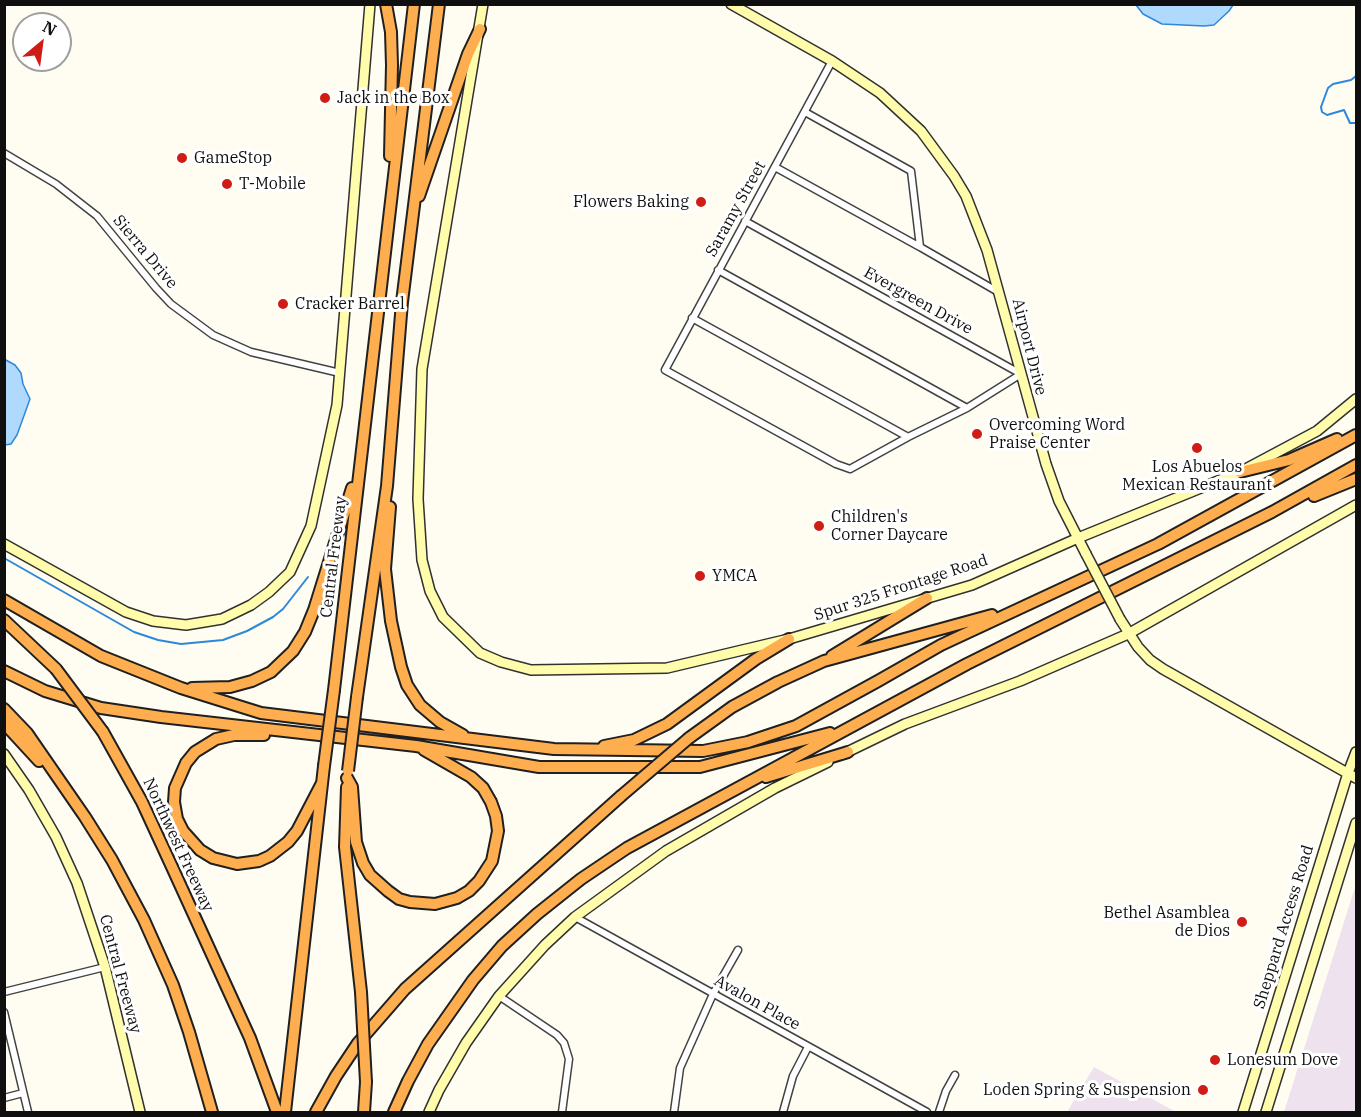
<!DOCTYPE html>
<html>
<head>
<meta charset="utf-8">
<style>
  body { margin:0 }
  #map { position:relative; width:1361px; height:1117px; overflow:hidden; background:#fffdf1; font-family:"IBM Plex Serif",serif }
  canvas { display:block }
  .frame { position:absolute; inset:0; border:6px solid #0f0f0f; pointer-events:none }
  .north { position:absolute; left:12px; top:12px; width:60px; height:60px; box-sizing:border-box; background:#fff; border:2px solid #9f9f9f; border-radius:50%; rotate:29deg; font-size:16px; font-weight:700; line-height:24px; text-align:center; color:#0f0f0f }
  .north::after { content:''; display:block; margin:auto; width:21px; height:27px; background:#cf1d16; clip-path:polygon(50% 0,100% 100%,50% 72%,0 100%) }
</style>
</head>
<body>
<div id="map">
<canvas width="1361" height="1117"></canvas>
<div class="frame"></div>
<div class="north">N</div>
</div>
<script>
const context = document.querySelector('canvas').getContext('2d');
context.lineJoin = 'round';
function paint(path, color) {
  context.fillStyle = color;
  context.fill(path, 'evenodd');
}
function poly(rows) {
  const path = new Path2D();
  for (const r of rows) {
    path.moveTo(r[0], r[1]);
    for (let i = 2; i < r.length; i += 2) path.lineTo(r[i], r[i + 1]);
  }
  return path;
}
function strokePath(path, color, width, dash) {
  context.strokeStyle = color;
  context.lineWidth = width;
  context.lineCap = dash ? 'butt' : 'round';
  context.setLineDash(dash || []);
  context.stroke(path);
}
function write(font, color, halo, rows, align = 'center') {
  context.font = font + ' "IBM Plex Serif",serif';
  context.lineWidth = 6;
  context.setLineDash([]);
  context.textBaseline = 'middle';
  context.strokeStyle = halo;
  context.fillStyle = color;
  for (const [text, x, y, turn = 0] of rows) {
    context.save();
    context.translate(x, y);
    context.rotate((+turn || 0) * Math.PI / 180);
    context.textAlign = isNaN(turn) ? turn : align;
    if (halo) context.strokeText(text, 0, 0);
    context.fillText(text, 0, 0);
    context.restore();
  }
}
const industrial = poly([
  [1356,884,1356,1112,1284,1112],
  [1094,1067,1176,1112,1067,1112]
]);
const water = poly([
  [1136,5,1233,5,1229,11,1214,25,1204,26,1162,24,1143,14,1136,5],
  [4,359,15,365,21,373,23,384,30,399,17,435,11,444,5,445,4,359]
]);
const stream = poly([
  [1356,76,1351,80,1333,84,1328,88,1321,107,1322,112,1327,115,1344,110,1350,123,1356,123],
  [4,558,134,632,158,640,181,644,223,640,247,631,273,617,283,609,308,577]
]);
const minor = poly([
  [832,61,665,370,836,464,850,469,908,437],
  [805,112,911,171,920,247,1000,293],
  [4,153,56,184,97,216,156,288,171,304,213,335,251,352,340,373],
  [775,167,920,247],
  [718,270,967,408],
  [692,318,908,437,967,408,1021,374,745,221],
  [575,917,927,1112],
  [4,992,105,967],
  [499,996,557,1035,564,1043,569,1059,562,1112],
  [4,1012,28,1112],
  [4,1098,23,1093],
  [674,1112,680,1068,713,994,738,950],
  [783,1112,793,1076,808,1047],
  [939,1112,946,1091,955,1075]
]);
const secondary = poly([
  [483,4,422,369,418,499,422,560,430,591,443,617,480,653,501,662,531,670,667,668,789,639,972,585,1078,538,1240,472,1317,431,1356,399],
  [731,4,832,61,880,93,921,131,954,176,966,196,987,250,1046,464,1059,501,1086,554],
  [4,544,126,612,153,621,186,625,222,619,251,605,269,592,290,572,311,526,337,405,370,4],
  [1120,619,1138,647,1150,660,1163,669,1356,778],
  [4,754,29,790,56,837,77,883,105,967,140,1112],
  [843,754,905,724,1020,681,1128,634,1356,505],
  [429,1112,439,1090,466,1043,499,996,545,945,575,917,666,851,775,788,828,762],
  [1243,1112,1348,773,1356,752],
  [1266,1112,1356,823]
]);
const motorway = poly([
  [386,4,391,32,392,65,390,156],
  [419,196,468,54,480,29],
  [1240,472,1289,460,1337,439],
  [1314,496,1356,479],
  [390,507,385,569,391,621,401,667,407,685,420,705,440,722,463,735],
  [4,600,101,656,181,688,261,713,554,749,703,751,748,742,796,726,878,681,941,645,1158,544,1356,435],
  [4,620,56,669],
  [832,656,927,598],
  [4,671,45,691,101,708,161,717,416,746,539,767,700,767,830,733],
  [192,688,230,687,252,681,271,672,293,651,305,632,314,610,352,488],
  [334,690,414,4],
  [357,697,387,486,402,302,439,4],
  [4,709,27,733,85,817,112,860,144,920,173,985,189,1032,212,1112],
  [4,723,39,761],
  [103,732,142,802,172,867,250,1038,277,1112],
  [264,735,234,735,216,739,195,752,186,763,175,788,174,802,177,819,183,831,200,850,213,858,237,864,259,861,270,856,288,842,297,831,322,783],
  [689,738,732,707,778,682,824,661,992,615],
  [604,746,634,740,667,724,756,659,789,639],
  [766,777,848,752],
  [347,778,352,787,356,842,363,863,370,875,388,891,399,899,410,902,435,904,457,898,469,891,479,881,492,861,498,831,496,816,491,802,483,788,471,777,424,750],
  [347,787,345,847,361,992],
  [285,1112,324,766],
  [316,1112,336,1076,358,1043,405,989,621,796],
  [364,1112,366,1082],
  [394,1112,408,1081,428,1044,473,980,502,946,537,914,581,879,627,848,967,664,1272,512,1356,465]
]);
const secondaryBridge = poly([
  [1086,554,1120,619]
]);
const motorwayBridge = poly([
  [56,669,103,732],
  [324,766,334,690],
  [348,771,357,697],
  [621,796,689,738],
  [361,992,366,1082]
]);
const markers = [
  [325,98,6,"#cf1d16"],
  [182,158,6,"#cf1d16"],
  [227,184,6,"#cf1d16"],
  [701,202,6,"#cf1d16"],
  [283,304,6,"#cf1d16"],
  [977,434,6,"#cf1d16"],
  [1197,448,6,"#cf1d16"],
  [819,526,6,"#cf1d16"],
  [700,576,6,"#cf1d16"],
  [1242,922,6,"#cf1d16"],
  [1215,1060,6,"#cf1d16"],
  [1203,1090,6,"#cf1d16"]
];
const poiNames = [
  ["Jack in the Box",337,98],
  ["GameStop",194,158],
  ["T-Mobile",239,184],
  ["Flowers Baking",689,202,"right"],
  ["Cracker Barrel",295,304],
  ["Overcoming Word",989,425],
  ["Praise Center",989,443],
  ["Los Abuelos",1197,467,"center"],
  ["Mexican Restaurant",1197,485,"center"],
  ["Children's",831,517],
  ["Corner Daycare",831,535],
  ["YMCA",712,576],
  ["Bethel Asamblea",1230,913,"right"],
  ["de Dios",1230,931,"right"],
  ["Lonesum Dove",1227,1060],
  ["Loden Spring & Suspension",1191,1090,"right"]
];
const streetNames = [
  ["Saramy Street",736,209,-61],
  ["Sierra Drive",145,252,50],
  ["Evergreen Drive",918,301,29],
  ["Airport Drive",1029,347,76],
  ["Central Freeway",334,557,-83],
  ["Spur 325 Frontage Road",901,588,-18],
  ["Northwest Freeway",178,845,65],
  ["Sheppard Access Road",1284,927,-73],
  ["Central Freeway",120,974,75],
  ["Avalon Place",757,1003,29]
];
paint(industrial, '#eee2ee');
paint(water, '#afd9fd');
strokePath(water, '#2d88dc', 1.5);
strokePath(stream, '#2d88dc', 2);
strokePath(minor, '#424242', 9);
strokePath(secondary, '#313131', 12);
strokePath(motorway, '#202020', 14);
strokePath(minor, '#fff', 6);
strokePath(secondary, '#fffdac', 9);
strokePath(motorway, '#ffae4f', 10);
strokePath(secondaryBridge, '#313131', 12, []);
strokePath(motorwayBridge, '#202020', 14, []);
strokePath(secondaryBridge, '#fffdac', 9);
strokePath(motorwayBridge, '#ffae4f', 10);
for (const [x, y, r, color] of markers) {
  const dot = new Path2D();
  dot.arc(x, y, r, 0, 2 * Math.PI);
  context.fillStyle = color;
  context.fill(dot);
  strokePath(dot, '#fff', 2);
}
write('16px', '#0f0f0f', '#fff', poiNames, 'left');
write('16px', '#0f0f0f', '#fff', streetNames);
</script>
</body>
</html>
